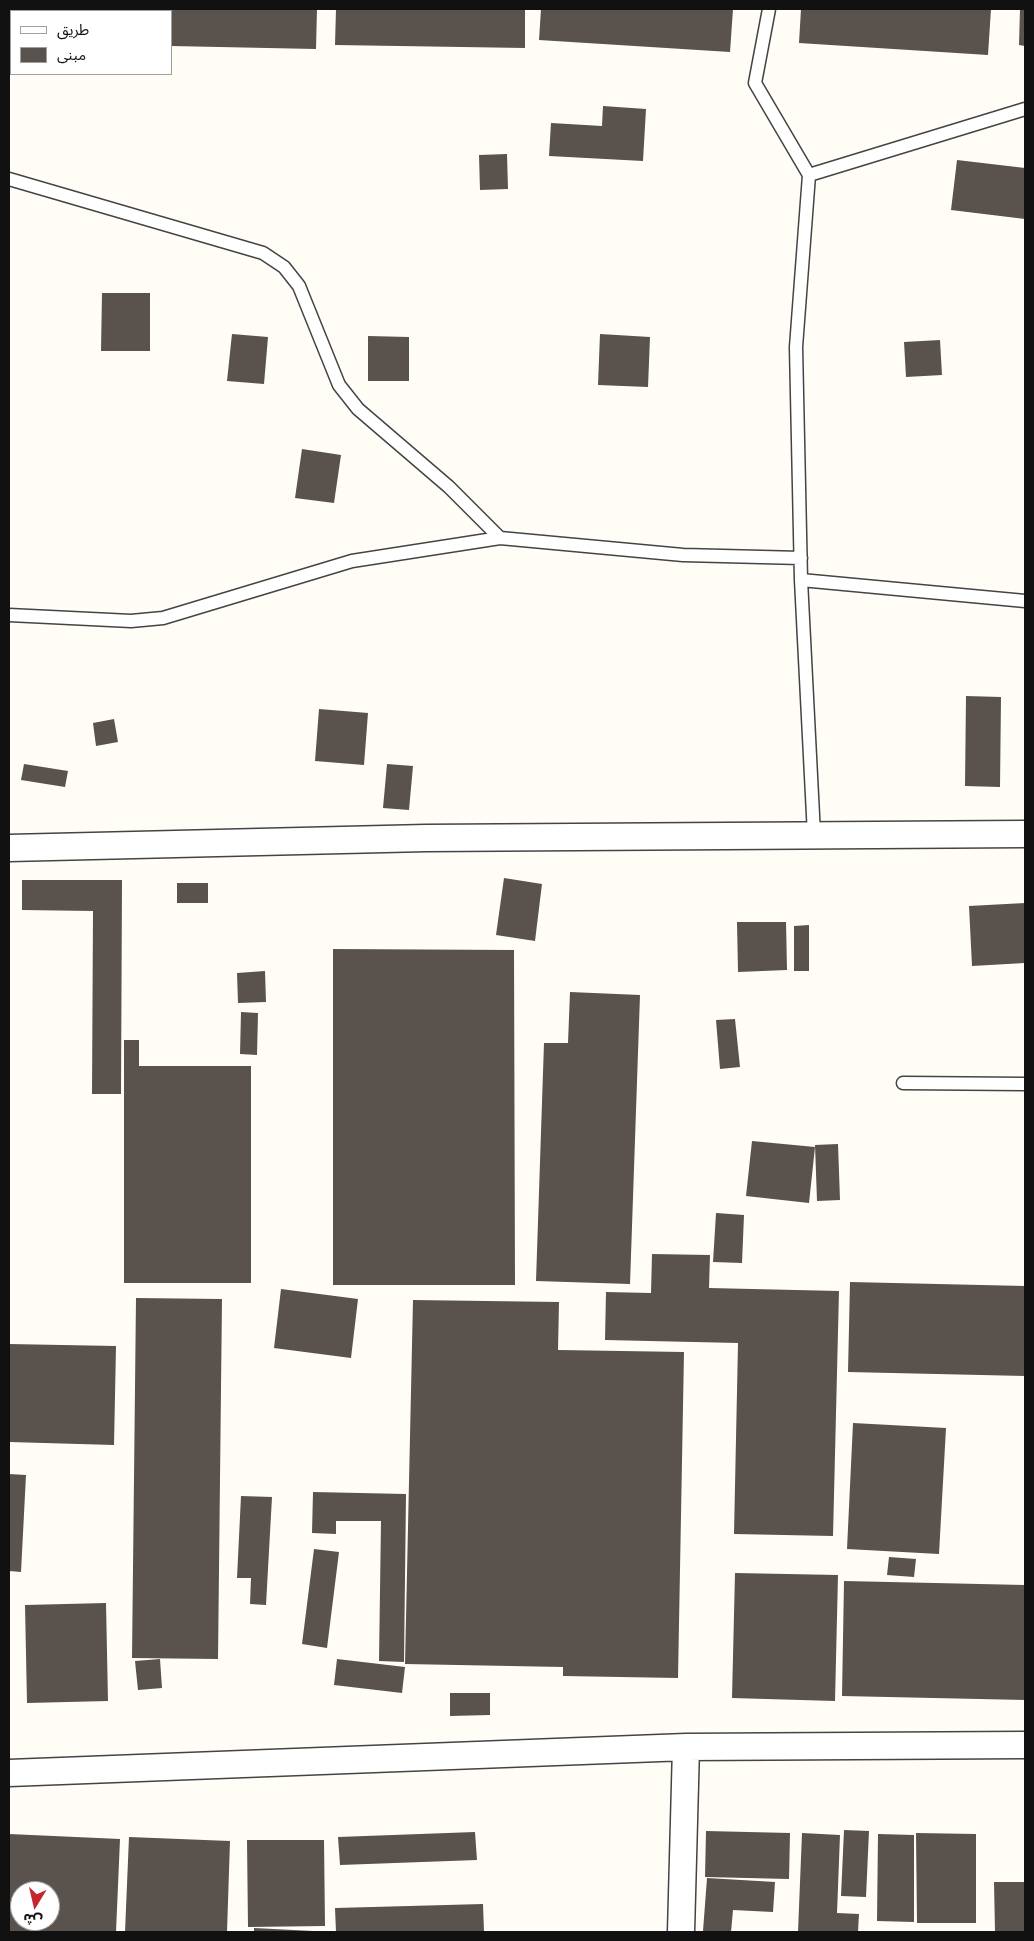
<!DOCTYPE html>
<html>
<head>
<meta charset="utf-8">
<style>
  body { margin:0 }
  #map { position:relative; width:1034px; height:1941px; overflow:hidden; background:#fffdf5; font-family:Lora,"Noto Sans Arabic",serif }
  canvas { display:block }
  .frame { position:absolute; inset:0; border:10px solid #111; pointer-events:none }
  .legend { position:absolute; left:10px; top:10px; width:162px; height:65px; box-sizing:border-box; background:#fff; border:1px solid #a0a0a0; margin:0; padding:6px 9px; list-style:none; font-size:15px; color:#111 }
  .legend li { display:flex; align-items:center; gap:10px; height:25px }
  .legend b { width:25px; border:1px solid #a0a0a0 }
  .north { position:absolute; left:10px; top:1881px; width:50px; height:50px; box-sizing:border-box; background:#fff; border:1px solid #a0a0a0; border-radius:50%; rotate:189deg; font-size:14px; font-weight:700; line-height:20px; text-align:center; color:#111 }
  .north::after { content:''; display:block; margin:auto; width:18px; height:22px; background:#c4262e; clip-path:polygon(50% 0,100% 100%,50% 72%,0 100%) }
</style>
</head>
<body>
<div id="map">
<canvas width="1034" height="1941"></canvas>
<div class="frame"></div>
<ul class="legend">
<li><b style="height:6px;background:#fff"></b>طريق</li>
<li><b style="height:14px;background:#5a524d"></b>مبنى</li>
</ul>
<div class="north">ش</div>
</div>
<script>
const context = document.querySelector('canvas').getContext('2d');
context.lineJoin = 'round';
function paint(path, color) {
  context.fillStyle = color;
  context.fill(path, 'evenodd');
}
function poly(rows) {
  const path = new Path2D();
  for (const r of rows) {
    path.moveTo(r[0], r[1]);
    for (let i = 2; i < r.length; i += 2) path.lineTo(r[i], r[i + 1]);
  }
  return path;
}
function strokePath(path, color, width, dash) {
  context.strokeStyle = color;
  context.lineWidth = width;
  context.lineCap = dash ? 'butt' : 'round';
  context.setLineDash(dash || []);
  context.stroke(path);
}
const building = poly([
  [38,9,117,9,117,11,37,11],
  [128,9,317,9,316,49,171,46,171,11,128,11],
  [336,9,525,9,525,48,335,45],
  [541,9,733,9,730,52,539,40],
  [801,9,991,9,988,55,799,43],
  [1020,9,1025,9,1025,46,1019,45],
  [603,106,646,109,643,161,549,156,551,123,602,126],
  [507,154,508,189,480,190,479,155],
  [957,160,1025,168,1025,219,951,210],
  [102,293,150,293,150,351,101,351],
  [232,334,268,337,264,384,227,381],
  [600,334,650,337,648,387,598,385],
  [368,336,409,337,409,381,368,381],
  [940,340,942,375,906,377,904,342],
  [302,449,341,455,334,503,295,498],
  [966,696,1001,697,1000,787,965,786],
  [319,709,368,713,364,765,315,761],
  [114,719,118,742,96,746,93,723],
  [24,764,68,771,65,787,21,780],
  [387,764,413,766,409,810,383,808],
  [504,878,542,884,535,941,496,935],
  [22,880,122,880,121,1094,92,1094,93,911,22,910],
  [177,883,208,883,208,903,177,903],
  [1025,903,1025,963,972,966,969,906],
  [737,922,786,922,787,970,738,972],
  [809,925,809,971,794,971,794,926],
  [333,949,514,950,515,1285,333,1285],
  [265,971,266,1002,238,1003,237,973],
  [570,992,640,995,630,1284,536,1281,544,1043,568,1043],
  [241,1012,258,1013,257,1055,240,1054],
  [735,1019,740,1067,720,1069,716,1020],
  [124,1040,139,1040,139,1066,251,1066,251,1283,124,1283],
  [752,1141,815,1147,809,1203,746,1196],
  [838,1144,840,1200,817,1201,815,1145],
  [716,1213,744,1215,742,1263,713,1262],
  [652,1254,710,1255,709,1288,839,1291,833,1536,734,1534,738,1343,605,1340,606,1292,651,1293],
  [850,1282,1025,1286,1025,1376,848,1372],
  [281,1289,358,1299,351,1358,274,1348],
  [136,1298,222,1299,218,1659,132,1658],
  [413,1300,559,1302,558,1350,684,1352,678,1678,563,1676,563,1667,405,1664],
  [9,1344,116,1346,114,1445,9,1442],
  [853,1423,946,1428,939,1554,847,1549],
  [9,1474,26,1475,21,1572,9,1571],
  [313,1492,406,1494,404,1662,379,1661,381,1521,336,1521,336,1534,312,1533],
  [241,1496,272,1497,266,1605,250,1604,251,1578,237,1578],
  [314,1549,339,1552,327,1648,302,1644],
  [889,1557,916,1559,914,1577,887,1575],
  [735,1573,838,1575,835,1701,732,1698],
  [844,1581,1025,1585,1025,1700,842,1696],
  [106,1603,108,1701,27,1703,25,1605],
  [160,1659,162,1688,138,1690,135,1661],
  [337,1659,405,1667,402,1693,334,1685],
  [450,1693,490,1693,490,1715,450,1716],
  [844,1830,869,1831,866,1897,841,1896],
  [706,1831,790,1833,789,1879,705,1877],
  [475,1832,477,1860,340,1865,338,1837],
  [802,1833,840,1835,837,1913,859,1914,858,1932,798,1932],
  [916,1833,976,1834,976,1923,917,1923],
  [9,1834,120,1839,116,1932,9,1932],
  [20,1891,50,1891,50,1921,20,1921],
  [878,1834,914,1835,914,1922,877,1921],
  [129,1837,230,1841,227,1932,125,1932],
  [247,1840,324,1840,325,1926,248,1927],
  [707,1878,775,1882,773,1912,733,1910,731,1932,703,1931],
  [994,1882,1025,1882,1025,1932,995,1932],
  [483,1904,484,1932,336,1932,335,1908],
  [254,1928,313,1931,313,1932,254,1932]
]);
const service = poly([
  [769,9,755,83,809,175,796,347,801,580,814,835],
  [809,175,1025,109],
  [9,179,263,253,284,267,299,286,339,385,358,409,449,487,500,538],
  [801,580,1025,601],
  [9,615,131,621,163,618,352,561,500,538,683,555,801,558],
  [903,1083,1025,1084]
]);
const minor = poly([
  [9,848,426,838,1025,834],
  [9,1773,686,1747,1025,1745],
  [681,1932,686,1747]
]);
paint(building, '#5a524d');
strokePath(service, '#444', 15);
strokePath(minor, '#444', 29);
strokePath(service, '#fff', 12);
strokePath(minor, '#fff', 26);
</script>
</body>
</html>
